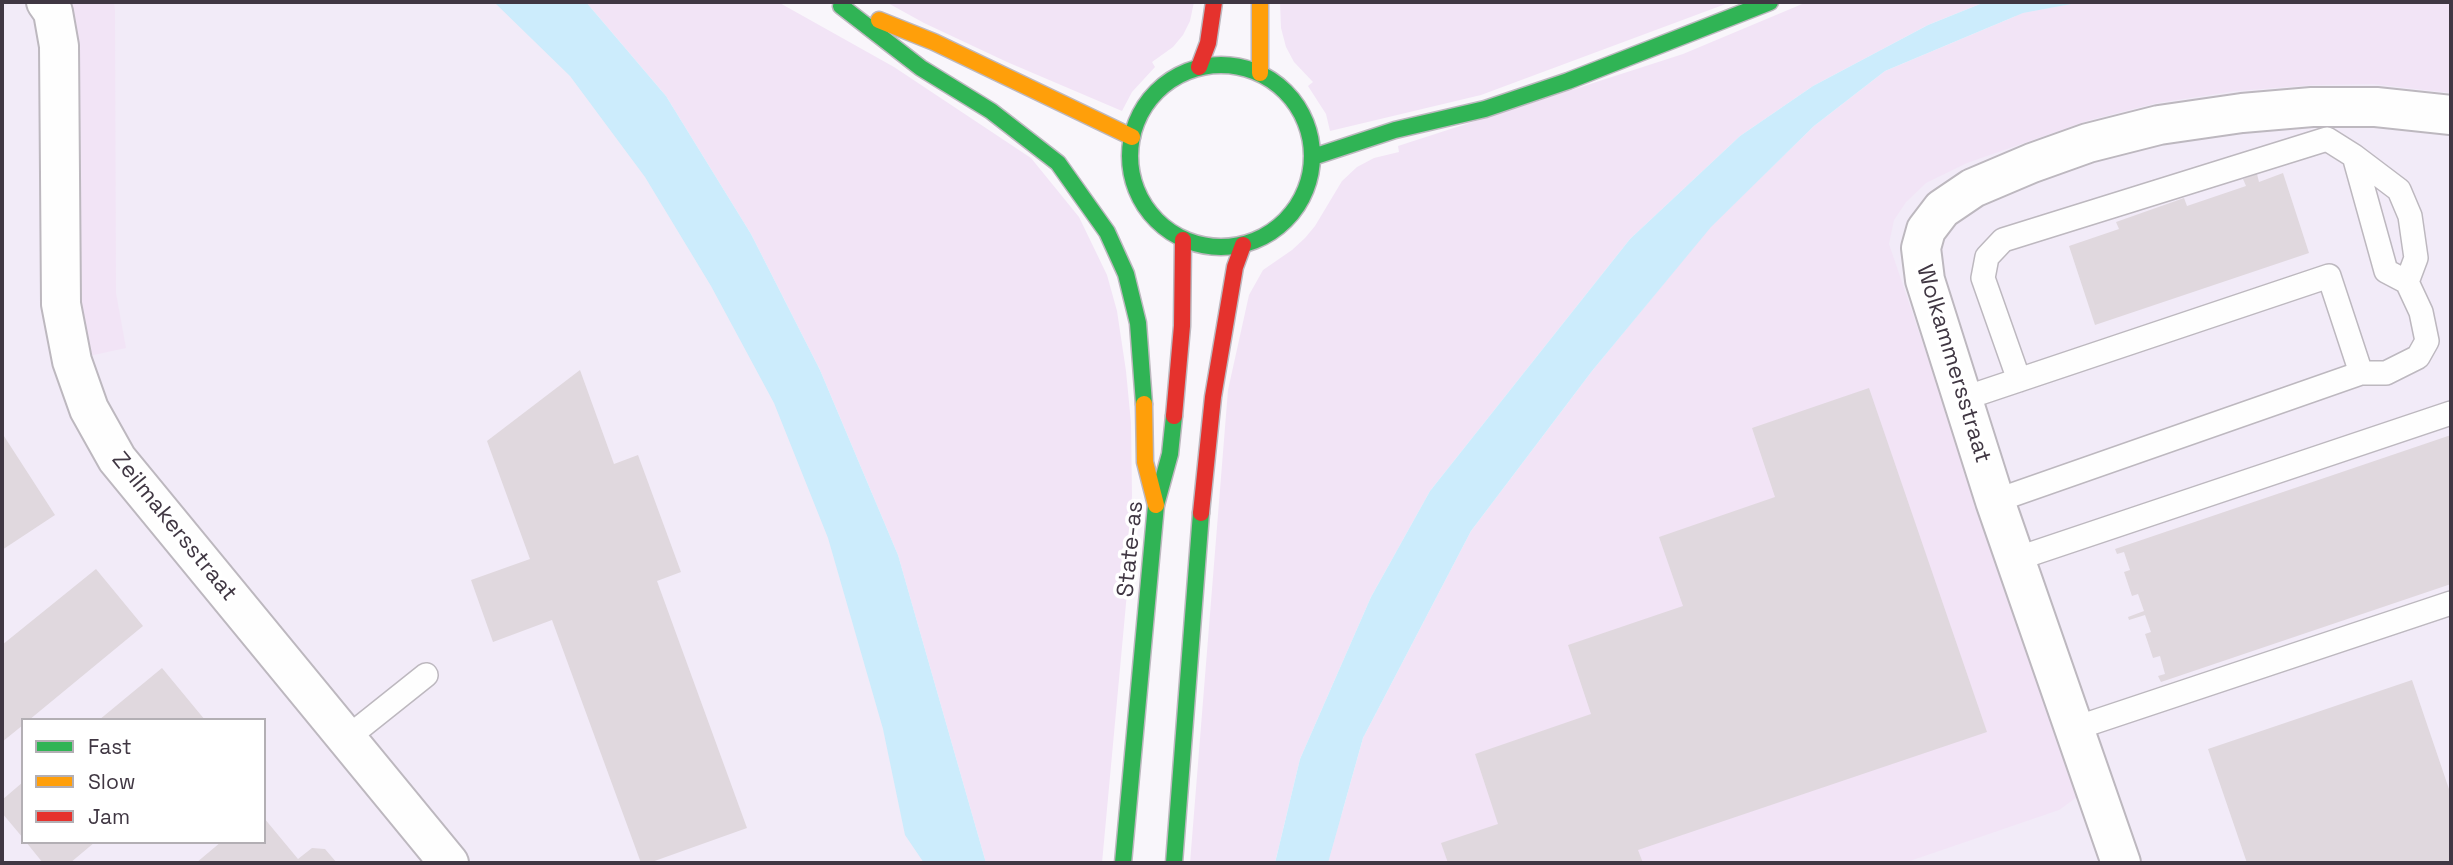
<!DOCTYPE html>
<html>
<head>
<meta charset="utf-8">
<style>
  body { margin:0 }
  #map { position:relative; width:2453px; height:865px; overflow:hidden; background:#f9f6fb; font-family:"Space Grotesk",sans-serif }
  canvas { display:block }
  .frame { position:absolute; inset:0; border:4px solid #403743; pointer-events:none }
  .legend { position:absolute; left:21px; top:718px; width:245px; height:126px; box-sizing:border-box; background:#fff; border:2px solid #b3afb4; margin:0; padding:9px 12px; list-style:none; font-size:21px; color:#403743 }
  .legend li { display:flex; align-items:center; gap:14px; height:35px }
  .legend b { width:35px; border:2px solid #b3afb4 }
</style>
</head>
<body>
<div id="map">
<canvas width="2453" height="865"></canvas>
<div class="frame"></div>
<ul class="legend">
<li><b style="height:9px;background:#30b455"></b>Fast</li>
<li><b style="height:9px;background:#ff9f0a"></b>Slow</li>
<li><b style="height:9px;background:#e5322d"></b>Jam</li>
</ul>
</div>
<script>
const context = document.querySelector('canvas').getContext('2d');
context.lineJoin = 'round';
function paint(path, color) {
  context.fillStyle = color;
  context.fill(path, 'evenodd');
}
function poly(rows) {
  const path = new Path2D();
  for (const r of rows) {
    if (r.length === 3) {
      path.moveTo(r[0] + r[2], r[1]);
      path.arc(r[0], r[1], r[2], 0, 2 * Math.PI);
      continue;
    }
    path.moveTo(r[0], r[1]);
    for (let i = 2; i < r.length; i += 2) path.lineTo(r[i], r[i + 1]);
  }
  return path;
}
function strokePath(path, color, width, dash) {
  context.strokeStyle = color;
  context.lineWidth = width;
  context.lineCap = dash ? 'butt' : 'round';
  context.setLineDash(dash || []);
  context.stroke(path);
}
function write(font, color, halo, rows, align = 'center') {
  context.font = font + ' "Space Grotesk",sans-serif';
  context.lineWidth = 7;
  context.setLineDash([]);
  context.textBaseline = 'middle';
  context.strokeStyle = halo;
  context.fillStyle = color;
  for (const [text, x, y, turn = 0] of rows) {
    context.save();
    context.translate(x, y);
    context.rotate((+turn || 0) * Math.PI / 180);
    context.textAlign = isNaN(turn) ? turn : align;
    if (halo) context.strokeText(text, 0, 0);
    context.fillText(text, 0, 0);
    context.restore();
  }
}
const industrial = poly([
  [2,2,539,2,692,184,956,863,2,863],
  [23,720,264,720,264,842,23,842],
  [2027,2,2451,2,2451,863,1301,863]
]);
const green = poly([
  [69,2,114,2,115,10,116,293,126,348,89,356,80,303,78,44],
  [586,2,778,2,894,67,1031,158,1079,217,1107,275,1117,311,1126,371,1131,423,1132,495,1128,582,1102,863,986,863,898,555,820,370,751,234,666,96],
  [886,2,1194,2,1190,21,1183,35,1173,47,1152,62,1155,67,1132,92,1122,111,1007,62,924,23],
  [1280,2,1731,2,1481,95,1330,131,1326,114,1308,86,1313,82,1294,62,1286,47,1281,28],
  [1807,2,1985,2,1928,25,1813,86,1740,136,1630,239,1430,491,1371,597,1300,759,1275,863,1190,863,1228,390,1249,295,1263,270,1292,250,1305,238,1315,226,1342,181,1357,167,1374,158,1399,152,1398,146,1683,54],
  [2082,2,2451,2,2451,93,2373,84,2313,85,2236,91,2157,103,2090,120,1967,163,1926,183,1906,202,1894,220,1889,244,2077,797,2059,810,1904,863,1328,863,1363,738,1471,531,1592,371,1710,227,1814,126,1885,71,2023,13]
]);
const water = poly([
  [494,2,586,2,666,96,751,234,820,370,898,555,986,863,924,863,905,835,883,729,828,538,774,403,711,286,645,177,570,76],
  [1985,2,2082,2,2023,13,1885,71,1814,126,1711,227,1592,371,1471,531,1363,738,1328,863,1275,863,1300,759,1371,597,1430,491,1630,239,1740,136,1813,86,1928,25]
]);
const building = poly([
  [2283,173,2309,253,2095,325,2069,246,2119,229,2116,222,2184,198,2187,206,2246,186,2243,179,2257,174,2259,182],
  [580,370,614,464,638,455,681,572,657,581,747,828,649,863,641,863,552,620,493,642,471,580,530,559,487,441],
  [1869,388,1987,732,1638,850,1643,863,1448,863,1441,843,1498,824,1475,754,1591,714,1568,645,1683,606,1659,537,1775,497,1752,428],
  [2,433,55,515,2,550],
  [2451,435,2451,584,2161,682,2158,676,2165,674,2160,656,2153,658,2145,634,2151,632,2145,615,2129,620,2128,617,2144,611,2138,594,2132,596,2124,572,2130,570,2124,552,2117,554,2115,549],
  [96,569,143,626,29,720,23,720,23,725,2,742,2,645],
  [162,668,205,720,99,720],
  [2412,680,2451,795,2451,863,2247,863,2208,749],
  [23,782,23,838,2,813,2,800],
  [264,818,298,859,312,848,325,849,337,863,196,863,221,842,264,842],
  [26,842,95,842,70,863,43,863]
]);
const lane = poly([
  [2354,156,2399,190,2410,216,2416,258,2407,282,2421,312,2427,341,2418,357,2386,373,2361,373],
  [2019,380,1983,278,1987,257,2003,240,2327,139,2354,156,2386,271,2407,282],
  [1962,399,2329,276,2361,373,1995,501],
  [2016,559,2451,413],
  [2073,729,2451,603],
  [347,738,426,675]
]);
const street = poly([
  [46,2,53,12,59,46,61,304,72,361,89,409,117,459,449,863],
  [2121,863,1995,501,1925,280,1921,248,1926,230,1942,209,1973,188,2032,163,2088,143,2159,125,2242,113,2312,107,2376,107,2451,115]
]);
const fast = poly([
  [841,6,921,68,991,111,1058,163,1107,232,1126,274,1138,323,1144,404],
  [1221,156,91],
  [1313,157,1395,130,1485,109,1568,81,1770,2],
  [1123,863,1156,505,1170,454,1174,416],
  [1174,863,1201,513]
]);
const slow = poly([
  [1260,2,1260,73],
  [879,20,934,42,1132,137],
  [1144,404,1145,462,1156,505]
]);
const jam = poly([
  [1199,67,1208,43,1214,2],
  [1174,416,1182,326,1183,240],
  [1201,513,1213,397,1235,267,1243,245]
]);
const streetNames = [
  ["Wolkammersstraat",1953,364,73],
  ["Zeilmakersstraat",174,527,51],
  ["State-as",1131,549,-84]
];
paint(industrial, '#f2ebf8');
paint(green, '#f2e4f6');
paint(water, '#ccecfc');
paint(building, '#e0d8de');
strokePath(lane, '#bdb8bf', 26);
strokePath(street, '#bdb8bf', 42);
strokePath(fast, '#bdb8bf', 19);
strokePath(slow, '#bdb8bf', 19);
strokePath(jam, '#bdb8bf', 19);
strokePath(lane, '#fefefe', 23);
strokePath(street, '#fefefe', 38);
strokePath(fast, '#30b455', 16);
strokePath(slow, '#ff9f0a', 16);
strokePath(jam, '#e5322d', 16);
write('23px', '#403743', '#fff', streetNames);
</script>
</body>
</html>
